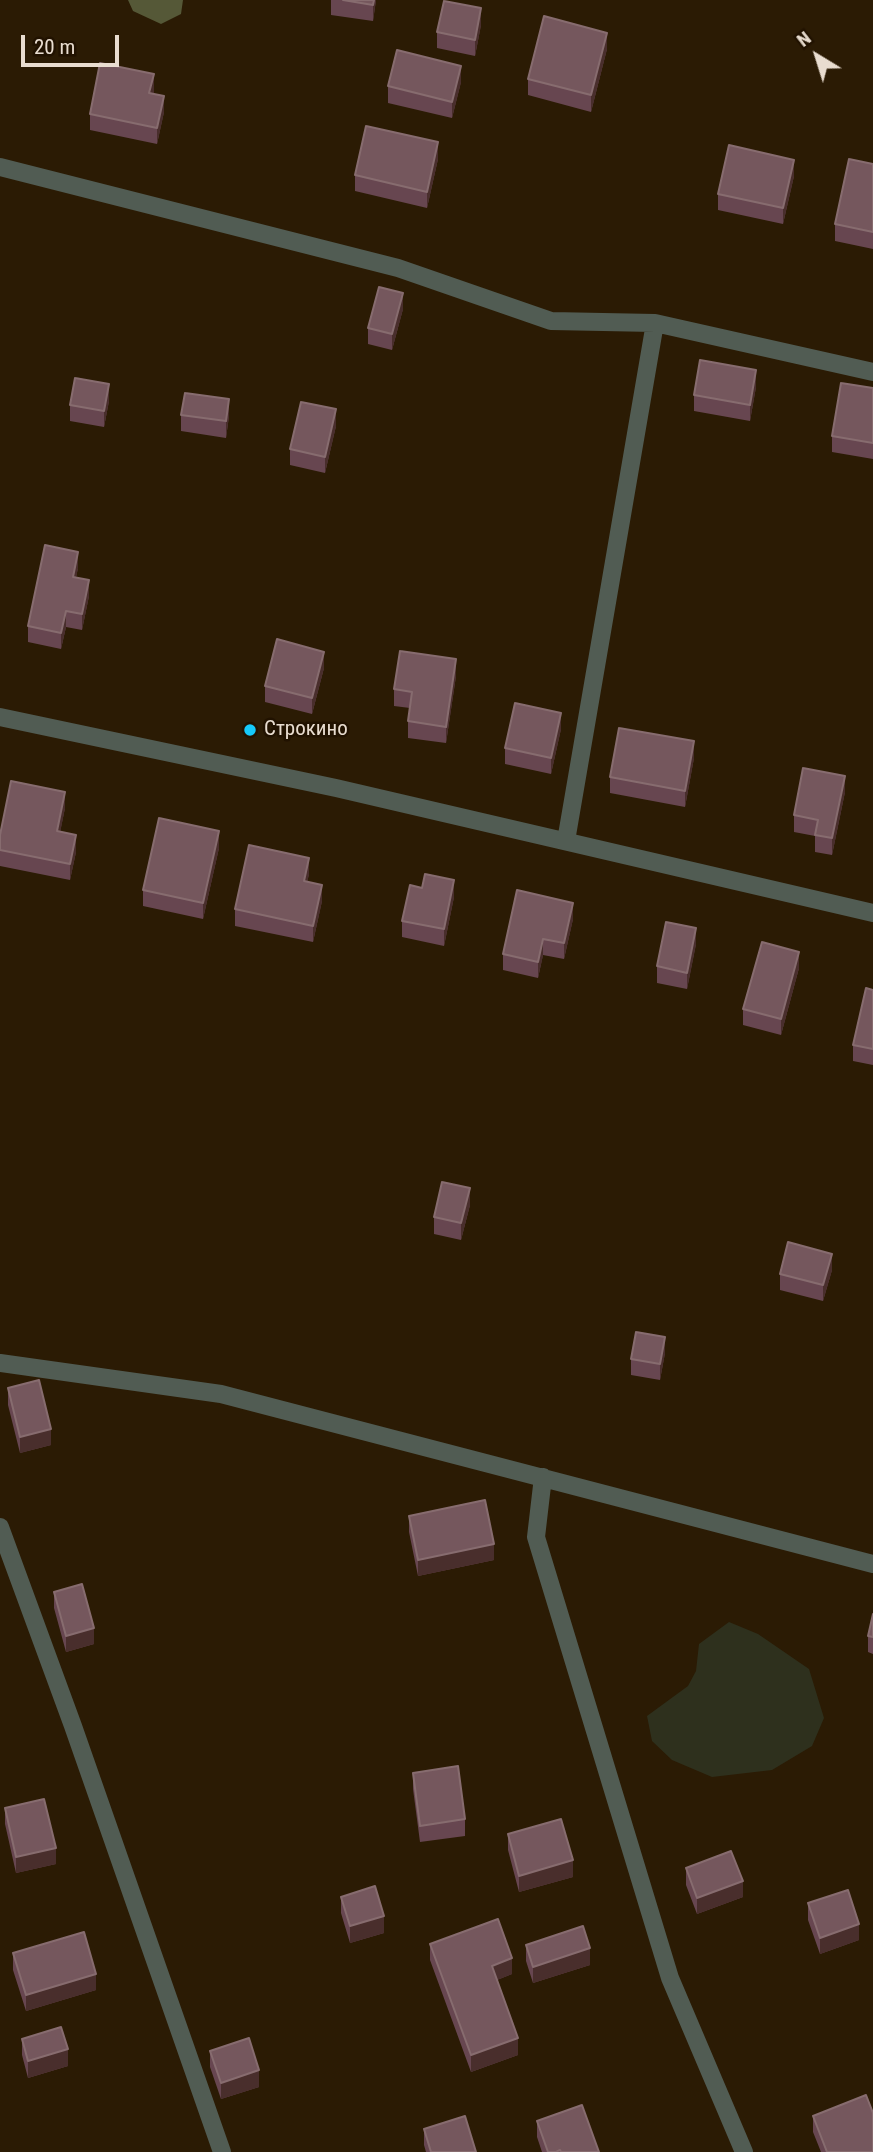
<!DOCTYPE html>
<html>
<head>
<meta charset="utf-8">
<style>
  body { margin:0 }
  #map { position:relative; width:873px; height:2152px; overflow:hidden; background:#2b1b04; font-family:"Roboto Condensed",sans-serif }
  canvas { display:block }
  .north { position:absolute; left:782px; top:21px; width:70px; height:70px; -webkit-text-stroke:5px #211200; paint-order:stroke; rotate:322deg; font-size:19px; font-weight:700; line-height:28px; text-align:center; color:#e9ddd0 }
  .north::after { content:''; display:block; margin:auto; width:24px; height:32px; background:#e9ddd0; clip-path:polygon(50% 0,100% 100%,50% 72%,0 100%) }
  .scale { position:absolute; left:21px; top:35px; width:98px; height:32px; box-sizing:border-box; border:4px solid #e9ddd0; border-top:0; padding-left:9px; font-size:21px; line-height:24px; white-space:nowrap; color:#e9ddd0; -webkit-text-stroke:5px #211200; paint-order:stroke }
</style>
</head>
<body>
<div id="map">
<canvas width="873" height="2152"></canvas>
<div class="north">N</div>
<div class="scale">20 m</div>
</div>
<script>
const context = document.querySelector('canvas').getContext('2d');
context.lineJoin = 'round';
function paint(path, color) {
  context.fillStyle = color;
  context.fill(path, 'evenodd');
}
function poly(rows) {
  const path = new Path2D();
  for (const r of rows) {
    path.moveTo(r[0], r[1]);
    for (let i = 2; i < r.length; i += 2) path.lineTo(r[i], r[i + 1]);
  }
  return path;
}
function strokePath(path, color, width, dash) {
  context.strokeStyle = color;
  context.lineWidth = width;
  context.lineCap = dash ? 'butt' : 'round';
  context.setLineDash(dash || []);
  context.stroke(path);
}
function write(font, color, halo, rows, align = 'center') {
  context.font = font + ' "Roboto Condensed",sans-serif';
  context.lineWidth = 5;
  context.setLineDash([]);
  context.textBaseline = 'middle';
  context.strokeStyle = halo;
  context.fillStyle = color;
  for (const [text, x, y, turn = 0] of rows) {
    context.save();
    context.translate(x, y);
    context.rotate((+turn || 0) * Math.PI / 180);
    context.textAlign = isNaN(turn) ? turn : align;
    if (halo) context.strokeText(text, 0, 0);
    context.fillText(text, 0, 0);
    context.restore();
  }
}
const green = poly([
  [729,1622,758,1634,809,1669,824,1718,812,1746,772,1770,712,1777,672,1760,652,1741,647,1716,688,1686,696,1671,699,1644]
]);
const forest = poly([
  [128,0,183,0,181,14,161,24,133,11]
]);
const minor = poly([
  [0,167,398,268,551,321,655,323,873,372],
  [0,717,336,788,873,913],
  [566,841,655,323],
  [0,1363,221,1394,873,1564],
  [543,1477,536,1537,670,1978,744,2152],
  [0,1527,73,1726,222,2152]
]);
const wall = poly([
  [331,0,376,0,373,21,331,15],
  [481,25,475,56,437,48,437,32],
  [607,49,591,112,528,95,528,79],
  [461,82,452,118,388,103,388,86],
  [154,91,153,94,164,112,157,144,90,130,90,114],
  [438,159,427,208,355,191,355,175],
  [873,164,873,249,835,241,835,224],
  [794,176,783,224,718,210,718,194],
  [403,309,392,350,368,344,368,328],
  [756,387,750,421,694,411,694,395],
  [873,388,873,459,832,452,832,436],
  [109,401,104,427,70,421,70,405],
  [181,415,229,416,226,438,181,431],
  [336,426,325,473,290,465,290,449],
  [78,568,76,577,89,596,82,630,66,627,61,649,28,642,28,626],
  [324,668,312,714,265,702,265,686],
  [456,676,446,743,408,738,408,721,410,708,394,706,394,689],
  [561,729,551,774,505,764,505,748],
  [694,758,685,807,610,793,610,777],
  [845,792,832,855,815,852,815,836,794,832,794,815],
  [65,808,60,832,76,852,70,880,0,866,0,835],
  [219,848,203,919,143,906,143,890],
  [309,874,307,882,322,901,313,942,235,926,235,909],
  [422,888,454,897,444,946,402,937,402,921],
  [573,919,564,959,543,955,538,978,503,970,503,954],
  [696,944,687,989,657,983,657,966],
  [799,968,781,1035,743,1025,743,1009],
  [873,990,873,1065,853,1061,853,1045],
  [470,1205,461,1240,434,1234,434,1217],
  [832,1270,823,1301,780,1290,780,1274],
  [665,1353,660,1380,631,1375,631,1359],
  [8,1388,51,1445,20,1453,8,1405],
  [409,1516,494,1560,418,1576,409,1532],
  [54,1592,94,1644,66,1652,54,1608],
  [873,1614,873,1654,868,1652,868,1636],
  [413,1773,465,1819,465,1836,420,1842,413,1789],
  [5,1808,56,1864,16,1873,5,1824],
  [508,1834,573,1877,519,1892,508,1850],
  [686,1868,743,1897,697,1914,686,1885],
  [341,1897,384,1933,350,1943,341,1913],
  [808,1903,859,1940,820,1954,808,1920],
  [430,1944,512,1974,497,1980,518,2055,471,2072,430,1960],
  [526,1945,590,1965,533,1983,526,1961],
  [13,1953,96,1990,26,2011,13,1970],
  [22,2039,68,2066,28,2078,22,2055],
  [210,2051,259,2087,221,2099,210,2067],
  [813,2116,873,2152,821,2152,813,2132],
  [537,2121,599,2152,542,2152,537,2137],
  [424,2129,476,2152,426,2152,424,2145]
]);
const shadedWall = poly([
  [374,0,376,0,373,21,373,5],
  [481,8,481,25,475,56,475,40],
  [607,33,607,49,591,112,591,95],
  [461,66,461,82,452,118,452,102],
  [154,74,154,91,149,109,149,93],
  [164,96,164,112,157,144,157,128],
  [438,142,438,159,427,208,427,192],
  [794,160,794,176,783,224,783,208],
  [403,293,403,309,392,350,392,334],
  [756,370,756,387,750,421,750,405],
  [109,384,109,401,104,427,104,411],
  [229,399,229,416,226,438,226,421],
  [336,409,336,426,325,473,325,457],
  [78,552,78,568,73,593,73,577],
  [89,580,89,596,82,630,82,614],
  [66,611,66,627,61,649,61,633],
  [324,652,324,668,312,714,312,698],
  [456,659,456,676,446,743,446,727],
  [561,713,561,729,551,774,551,758],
  [694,741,694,758,685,807,685,791],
  [845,776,845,792,832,855,832,838],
  [65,792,65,808,57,848,57,831],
  [219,831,219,848,203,919,203,903],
  [76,835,76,852,70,880,70,864],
  [309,858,309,874,304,898,304,881],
  [454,880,454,897,444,946,444,929],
  [322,885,322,901,313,942,313,926],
  [573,903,573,919,564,959,564,943],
  [696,928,696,944,687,989,687,973],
  [543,939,543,955,538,978,538,962],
  [799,952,799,968,781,1035,781,1019],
  [470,1188,470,1205,461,1240,461,1223],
  [832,1254,832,1270,823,1301,823,1285],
  [665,1337,665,1353,660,1380,660,1364],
  [51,1429,51,1445,20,1453,20,1437],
  [494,1544,494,1560,418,1576,418,1560],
  [94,1628,94,1644,66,1652,66,1636],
  [56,1848,56,1864,16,1873,16,1857],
  [573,1860,573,1877,519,1892,519,1876],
  [743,1881,743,1897,697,1914,697,1898],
  [384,1916,384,1933,350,1943,350,1926],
  [859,1924,859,1940,820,1954,820,1938],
  [590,1948,590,1965,533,1983,533,1967],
  [512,1958,512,1974,492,1982,492,1966],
  [96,1974,96,1990,26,2011,26,1995],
  [518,2038,518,2055,471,2072,471,2055],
  [68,2049,68,2066,28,2078,28,2061],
  [259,2070,259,2087,221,2099,221,2083]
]);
const building = poly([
  [343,0,374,0,373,5,343,0],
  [444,1,481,8,475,40,437,32,444,1],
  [544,16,607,33,591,95,528,79,544,16],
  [397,50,461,66,452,102,388,86,397,50],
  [100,63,154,74,149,93,164,96,157,128,90,114,100,63],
  [366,126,438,142,427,192,355,175,366,126],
  [729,145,794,160,783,208,718,194,729,145],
  [849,159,873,164,873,232,835,224,849,159],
  [379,287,403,293,392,334,368,328,379,287],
  [700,360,756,370,750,405,694,395,700,360],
  [75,378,109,384,104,411,70,405,75,378],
  [841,383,873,388,873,443,832,436,841,383],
  [185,393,229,399,226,421,181,415,185,393],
  [301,402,336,409,325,457,290,449,301,402],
  [45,545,78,552,73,577,89,580,82,614,66,611,61,633,28,626,45,545],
  [277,639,324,652,312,698,265,686,277,639],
  [400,651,456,659,446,727,408,721,412,692,394,689,400,651],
  [515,703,561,713,551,758,505,748,515,703],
  [619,728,694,741,685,791,610,777,619,728],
  [803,768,845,776,832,838,815,835,818,820,794,815,803,768],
  [11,781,65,792,57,831,76,835,70,864,0,850,0,835,11,781],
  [159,818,219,831,203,903,143,890,159,818],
  [249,845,309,858,304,881,322,885,313,926,235,909,249,845],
  [425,874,454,880,444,929,402,921,410,885,422,888,425,874],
  [517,890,573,903,564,943,543,939,538,962,503,954,517,890],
  [666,922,696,928,687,973,657,966,666,922],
  [762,942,799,952,781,1019,743,1009,762,942],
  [866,988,873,990,873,1049,853,1045,866,988],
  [442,1182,470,1188,461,1223,434,1217,442,1182],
  [788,1242,832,1254,823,1285,780,1274,788,1242],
  [636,1332,665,1337,660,1364,631,1359,636,1332],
  [39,1380,51,1429,20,1437,8,1388,39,1380],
  [485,1500,494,1544,418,1560,409,1516,485,1500],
  [82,1584,94,1628,66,1636,54,1592,82,1584],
  [873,1614,873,1637,868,1636,873,1614],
  [458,1766,465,1819,420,1826,413,1773,458,1766],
  [44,1799,56,1848,16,1857,5,1808,44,1799],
  [561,1819,573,1860,519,1876,508,1834,561,1819],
  [731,1851,743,1881,697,1898,686,1868,731,1851],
  [375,1886,384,1916,350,1926,341,1897,375,1886],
  [848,1890,859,1924,820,1938,808,1903,848,1890],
  [498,1919,512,1958,492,1966,518,2038,471,2055,430,1944,498,1919],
  [583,1926,590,1948,533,1967,526,1945,583,1926],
  [84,1932,96,1974,26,1995,13,1953,84,1932],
  [61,2027,68,2049,28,2061,22,2039,61,2027],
  [249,2038,259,2070,221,2083,210,2051,249,2038],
  [866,2095,873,2113,873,2152,827,2152,813,2116,866,2095],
  [582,2105,599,2152,561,2152,560,2150,556,2152,548,2152,537,2121,582,2105],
  [465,2116,476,2152,431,2152,424,2129,465,2116]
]);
const markers = [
  [250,730,7,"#16cafb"]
];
const poiNames = [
  ["Строкино",264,730]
];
paint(green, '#2e301d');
paint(forest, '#555837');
strokePath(minor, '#515c53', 18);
paint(wall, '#674650');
paint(shadedWall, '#492e2c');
paint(building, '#75575d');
strokePath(building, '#876c6f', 2);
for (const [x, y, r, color] of markers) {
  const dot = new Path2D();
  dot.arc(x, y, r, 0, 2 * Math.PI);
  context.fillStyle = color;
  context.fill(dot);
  strokePath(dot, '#211200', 2.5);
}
write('21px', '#e9ddd0', '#211200', poiNames, 'left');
</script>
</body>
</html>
